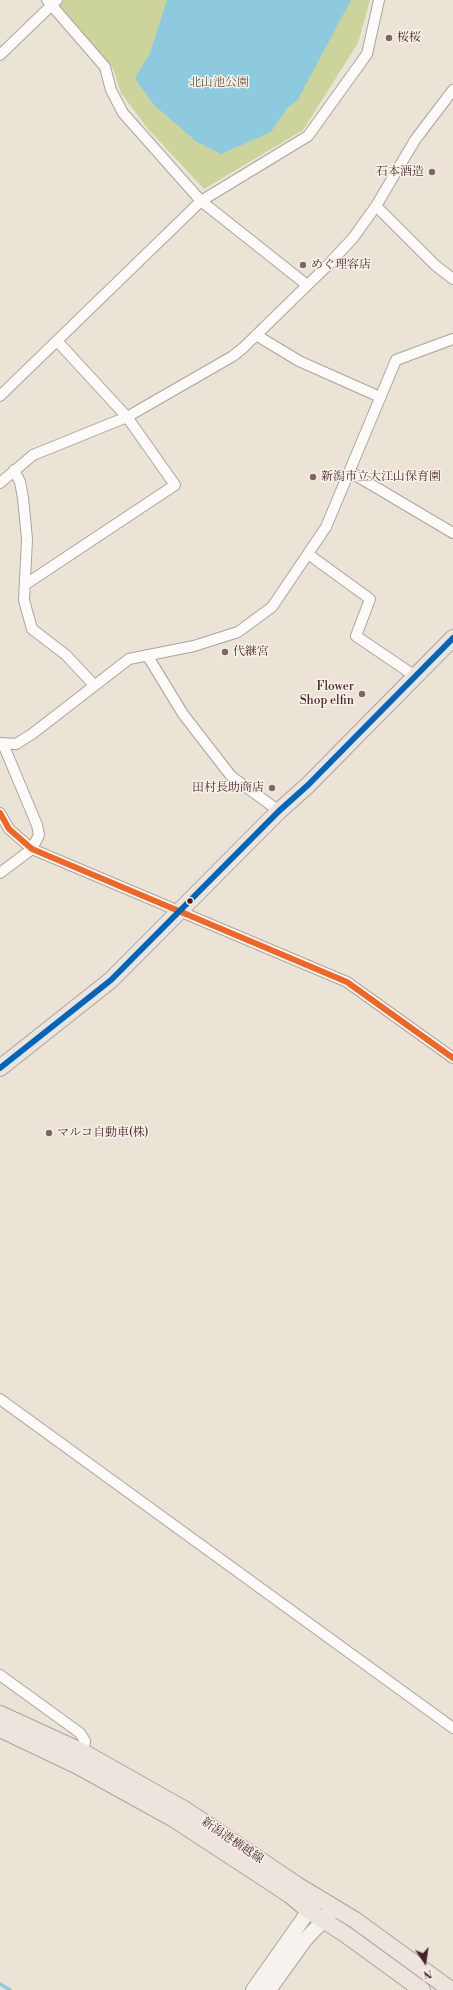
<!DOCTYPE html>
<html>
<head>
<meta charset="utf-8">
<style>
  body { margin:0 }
  #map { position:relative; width:453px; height:1990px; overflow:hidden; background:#ebe3d6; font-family:"Libre Bodoni",serif }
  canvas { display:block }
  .north { position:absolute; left:405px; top:1942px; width:40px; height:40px; -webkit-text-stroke:3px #f7f3e8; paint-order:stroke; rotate:167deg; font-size:11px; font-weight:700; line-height:16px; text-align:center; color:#4a1f2b }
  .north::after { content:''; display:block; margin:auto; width:14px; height:18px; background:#4a1f2b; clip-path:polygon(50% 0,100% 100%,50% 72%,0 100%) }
</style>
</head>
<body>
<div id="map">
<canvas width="453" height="1990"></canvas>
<div class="north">N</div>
</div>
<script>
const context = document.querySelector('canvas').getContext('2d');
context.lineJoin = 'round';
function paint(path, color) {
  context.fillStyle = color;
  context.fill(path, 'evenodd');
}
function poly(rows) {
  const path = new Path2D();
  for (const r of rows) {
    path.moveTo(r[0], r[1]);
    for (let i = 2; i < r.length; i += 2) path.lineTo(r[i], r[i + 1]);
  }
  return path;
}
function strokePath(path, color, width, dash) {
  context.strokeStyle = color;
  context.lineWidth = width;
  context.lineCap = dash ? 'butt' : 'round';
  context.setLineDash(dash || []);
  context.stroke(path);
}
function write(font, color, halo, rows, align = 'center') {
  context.font = font + ' "Libre Bodoni","Noto Serif JP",serif';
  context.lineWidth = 3;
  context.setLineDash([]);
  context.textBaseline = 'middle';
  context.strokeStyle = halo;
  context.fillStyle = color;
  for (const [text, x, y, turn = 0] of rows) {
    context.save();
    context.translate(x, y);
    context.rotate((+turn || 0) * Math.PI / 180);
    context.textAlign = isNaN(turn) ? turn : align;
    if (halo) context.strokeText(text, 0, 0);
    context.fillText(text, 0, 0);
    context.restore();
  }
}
const green = poly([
  [64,0,370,0,358,43,303,130,204,189,149,130,121,93,113,68,58,5]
]);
const water = poly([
  [167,0,351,0,297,101,288,107,271,132,221,154,197,142,153,104,135,78,150,53]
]);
const stream = poly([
  [0,1984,10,1990]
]);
const street = poly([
  [47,0,105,67,111,90,123,113,201,201,307,285],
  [0,55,57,0],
  [376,206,435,265,453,279],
  [256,335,299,361,380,397],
  [0,396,201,201,308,136,367,54,379,0],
  [14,470,20,482,23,498,27,539,24,600,32,629,66,655,94,685],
  [350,472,453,533],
  [0,483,33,455,127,417,233,356,243,348,326,267,353,238,376,206,415,140,453,90],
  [308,554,370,599,356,636,415,676],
  [26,584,175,485,127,417,58,342],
  [147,655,183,714,231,776,279,811],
  [0,743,16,744,32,734,129,659,194,646,238,632,272,607,326,527,396,360,453,339],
  [0,813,9,829,32,849,347,982,453,1058],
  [0,873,32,849,39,835,37,825,3,744],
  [0,1399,453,1728],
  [0,1675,80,1733,85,1741,83,1752]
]);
const secondary = poly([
  [253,1990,315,1902],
  [269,1990,305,1940,330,1913]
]);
const primary = poly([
  [0,1068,111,980,279,811,308,785,453,638],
  [0,1714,83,1752,184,1809,297,1885,355,1920,451,1990],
  [0,1729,78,1766,174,1819,290,1895,309,1911,345,1934,422,1990]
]);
const bus1 = poly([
  [0,813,9,829,32,849,347,982,453,1058]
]);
const bus2 = poly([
  [0,1068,111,980,279,811,308,785,453,638]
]);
const markers = [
  [389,38,4,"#826467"],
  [432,172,4,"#826467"],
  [303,265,4,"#826467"],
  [313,477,4,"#826467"],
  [225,652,4,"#826467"],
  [362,694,4,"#826467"],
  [272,788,4,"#826467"],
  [190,901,3.5,"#4a1f2b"],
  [49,1133,4,"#826467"]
];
const poiNames = [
  ["桜桜",397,38],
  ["石本酒造",424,172,"right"],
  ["めぐ理容店",311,265],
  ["新潟市立大江山保育園",321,477],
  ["代継宮",233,652],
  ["Flower",354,687,"right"],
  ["Shop elfin",354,701,"right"],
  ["田村長助商店",264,788,"right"],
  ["マルコ自動車(株)",57,1133]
];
const parkNames = [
  ["北山池公園",219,83]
];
const streetNames = [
  ["新潟港横越線",232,1841,34]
];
paint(green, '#ccd39b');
paint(water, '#8dc9df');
strokePath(stream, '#8dc9df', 3.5);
strokePath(street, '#ada39d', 12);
strokePath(secondary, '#ada39d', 16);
strokePath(primary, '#ada39d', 18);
strokePath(street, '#fcfbf9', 10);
strokePath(secondary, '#f6f2ee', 14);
strokePath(primary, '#ede5dd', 16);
strokePath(bus1, '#f26522', 6);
strokePath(bus2, '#0065bd', 6);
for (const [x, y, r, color] of markers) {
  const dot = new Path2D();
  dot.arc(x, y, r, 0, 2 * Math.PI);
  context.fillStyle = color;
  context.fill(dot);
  strokePath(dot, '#f7f3e8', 1.5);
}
write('12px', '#4a1f2b', '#f7f3e8', poiNames, 'left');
write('12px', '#69513e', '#f7f3e8', parkNames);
write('12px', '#4a1f2b', '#f7f3e8', streetNames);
</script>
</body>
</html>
